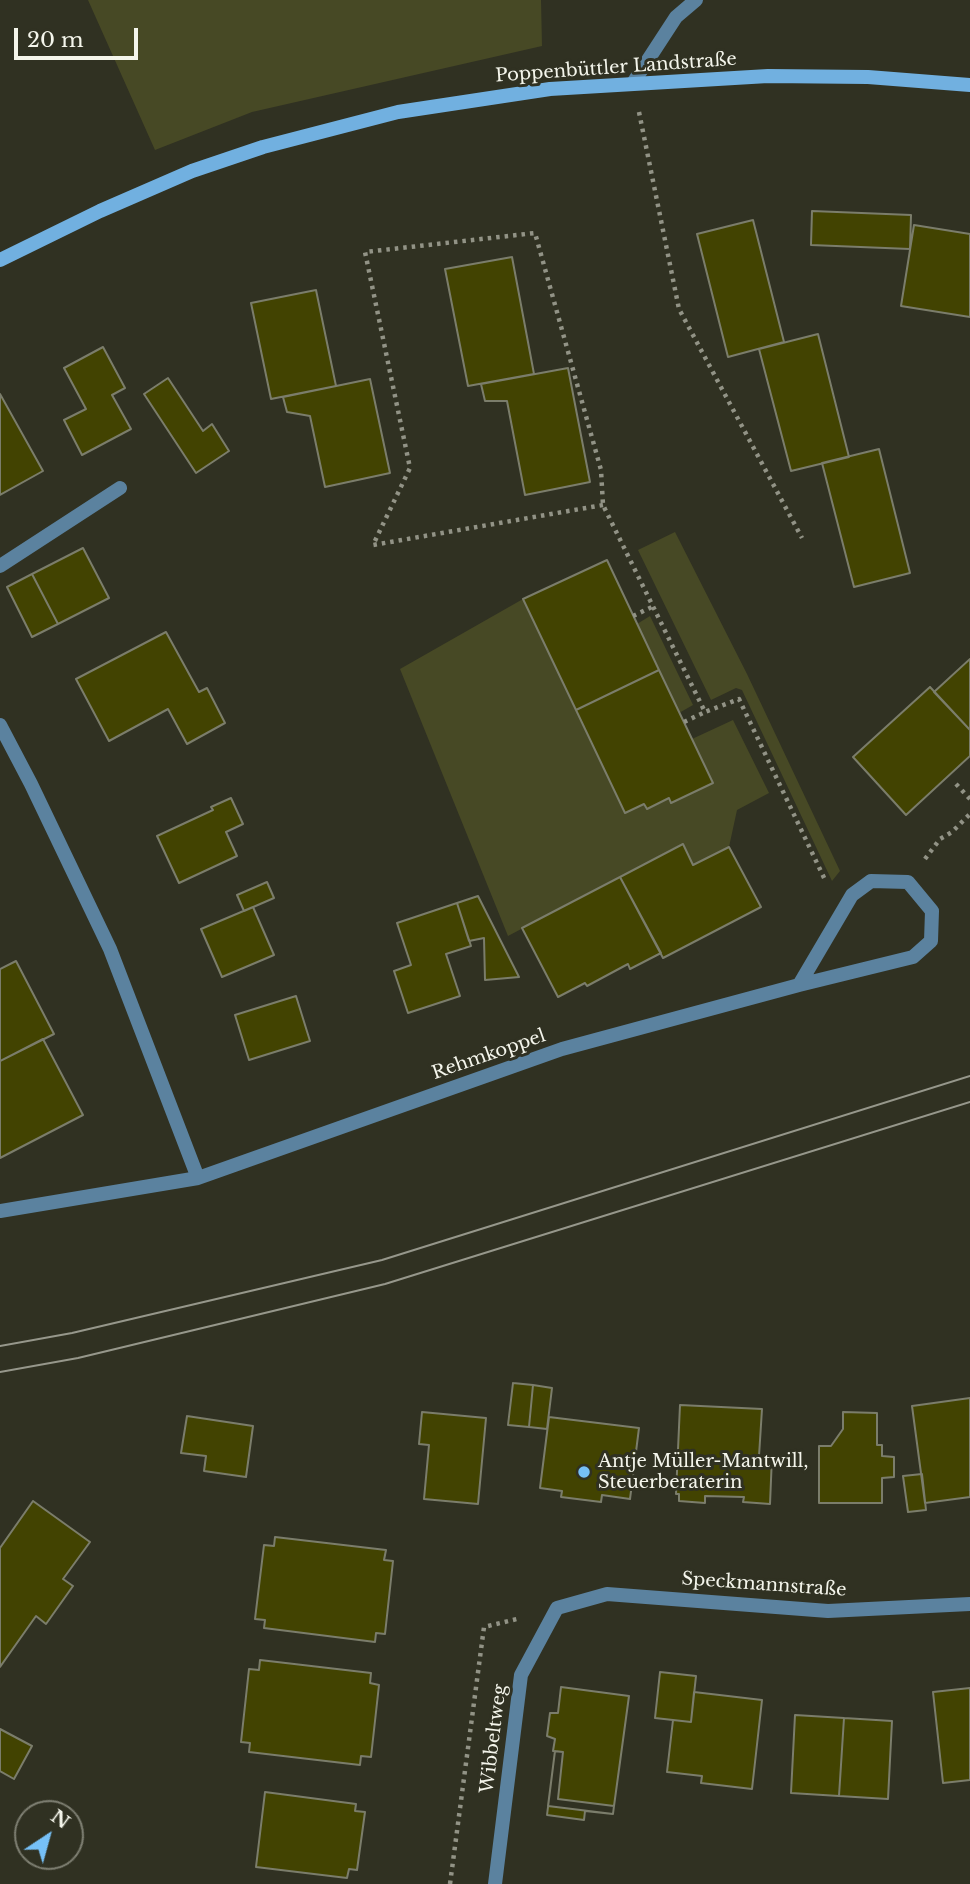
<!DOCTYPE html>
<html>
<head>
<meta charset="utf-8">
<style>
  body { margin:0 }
  #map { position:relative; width:970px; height:1884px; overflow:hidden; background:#303122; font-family:"Libre Baskerville",serif }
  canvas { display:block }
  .north { position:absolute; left:14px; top:1800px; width:70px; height:70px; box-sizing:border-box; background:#303122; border:2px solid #7e7f72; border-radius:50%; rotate:36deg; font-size:19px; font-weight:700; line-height:28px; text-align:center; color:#f4f5eb }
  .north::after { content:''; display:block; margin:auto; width:24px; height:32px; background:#76c0f7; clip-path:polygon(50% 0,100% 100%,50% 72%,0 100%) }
  .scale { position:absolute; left:14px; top:28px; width:124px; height:32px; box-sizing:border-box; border:4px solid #f4f5eb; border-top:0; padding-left:9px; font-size:21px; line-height:24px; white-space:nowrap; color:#f4f5eb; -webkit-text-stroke:5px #303122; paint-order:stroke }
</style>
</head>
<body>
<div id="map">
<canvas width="970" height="1884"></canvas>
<div class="north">N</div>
<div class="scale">20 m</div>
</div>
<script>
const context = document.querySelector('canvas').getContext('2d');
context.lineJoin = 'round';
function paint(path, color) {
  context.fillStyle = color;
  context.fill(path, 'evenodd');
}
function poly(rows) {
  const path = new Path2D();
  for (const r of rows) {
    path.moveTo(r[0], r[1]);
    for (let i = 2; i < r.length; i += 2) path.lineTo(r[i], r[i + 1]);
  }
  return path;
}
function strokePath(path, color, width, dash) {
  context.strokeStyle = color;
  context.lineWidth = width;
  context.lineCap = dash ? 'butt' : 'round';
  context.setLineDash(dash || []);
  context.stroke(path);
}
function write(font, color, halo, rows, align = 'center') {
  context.font = font + ' "Libre Baskerville",serif';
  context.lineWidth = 6;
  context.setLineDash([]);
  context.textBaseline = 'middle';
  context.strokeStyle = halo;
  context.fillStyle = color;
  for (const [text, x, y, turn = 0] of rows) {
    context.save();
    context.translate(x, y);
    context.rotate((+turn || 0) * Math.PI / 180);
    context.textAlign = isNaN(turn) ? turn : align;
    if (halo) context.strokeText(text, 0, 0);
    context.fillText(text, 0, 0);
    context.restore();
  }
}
const green = poly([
  [88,0,541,0,542,46,252,112,155,150],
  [675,532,747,674,840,871,832,881,742,690,736,688,711,700,638,550],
  [523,599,646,809,669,798,672,803,713,783,692,739,733,720,769,793,737,810,729,847,693,865,682,844,508,936,400,669],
  [650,616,693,705,679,713,637,624]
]);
const building = poly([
  [812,211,911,215,910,249,811,245,812,211],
  [753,220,784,342,728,357,697,234,753,220],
  [914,225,970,234,970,317,901,306,914,225],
  [512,257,534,374,468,386,445,269,512,257],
  [316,290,336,386,271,399,251,303,316,290],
  [818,334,849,457,791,471,759,349,818,334],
  [103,347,125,388,112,395,131,429,82,455,64,420,86,409,64,368,103,347],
  [568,368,590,482,525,495,507,401,485,401,481,384,568,368],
  [168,378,203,431,212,424,229,451,196,473,144,394,168,378],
  [370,379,390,473,325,487,310,416,287,412,283,397,370,379],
  [0,394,43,471,0,495,0,394],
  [879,449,910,573,854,587,822,463,879,449],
  [83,548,109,598,58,624,32,574,83,548],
  [607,560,659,670,576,710,523,599,607,560],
  [32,574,58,624,32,637,7,587,32,574],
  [166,632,199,692,207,688,225,723,187,744,168,709,109,741,76,679,166,632],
  [970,659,970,730,934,692,970,659],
  [659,670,713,783,671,803,669,798,647,809,644,804,625,813,576,710,659,670],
  [930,687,970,730,970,756,906,815,853,757,930,687],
  [231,798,243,824,226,832,237,856,179,883,157,836,213,810,211,807,231,798],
  [683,844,693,865,729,847,761,907,663,958,620,877,683,844],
  [620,877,661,953,630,969,628,964,587,986,585,983,558,997,522,928,620,877],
  [267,882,274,898,244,911,237,895,267,882],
  [478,896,519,977,485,980,484,938,469,941,457,903,478,896],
  [457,903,471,946,446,954,460,996,408,1013,394,971,411,965,397,923,457,903],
  [253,907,274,955,222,977,201,929,253,907],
  [16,961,54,1034,0,1061,0,969,16,961],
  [296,996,310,1041,249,1060,235,1015,296,996],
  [43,1039,83,1115,0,1158,0,1061,43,1039],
  [513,1383,533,1385,529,1427,508,1425,513,1383],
  [533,1385,552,1388,547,1429,529,1427,533,1385],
  [970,1398,970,1497,925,1503,912,1406,970,1398],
  [680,1405,762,1409,759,1456,772,1456,770,1504,743,1502,744,1497,705,1496,705,1503,679,1501,679,1494,676,1494,680,1405],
  [422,1412,486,1418,478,1504,424,1499,429,1445,419,1444,422,1412],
  [843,1412,877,1413,877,1445,882,1445,882,1456,894,1457,894,1477,882,1478,882,1503,819,1503,819,1446,831,1446,843,1429,843,1412],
  [187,1416,253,1426,246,1477,204,1471,206,1456,181,1453,187,1416],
  [549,1417,639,1428,630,1499,602,1495,601,1502,561,1497,562,1491,540,1488,549,1417],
  [922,1474,926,1510,908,1512,903,1476,922,1474],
  [33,1501,90,1542,63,1579,73,1586,46,1624,36,1616,0,1667,0,1548,33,1501],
  [275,1537,386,1550,384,1560,393,1561,385,1634,376,1633,375,1642,264,1628,265,1620,255,1619,264,1545,274,1546,275,1537],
  [260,1660,371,1673,370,1683,379,1685,371,1757,361,1756,360,1765,249,1752,250,1743,241,1742,249,1669,259,1670,260,1660],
  [660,1672,696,1676,691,1722,655,1718,660,1672],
  [561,1687,629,1696,614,1806,558,1799,563,1752,553,1751,555,1739,547,1736,550,1713,558,1713,561,1687],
  [970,1688,970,1780,943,1783,933,1692,970,1688],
  [694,1692,762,1700,752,1789,701,1783,702,1776,667,1772,673,1720,691,1722,694,1692],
  [795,1715,844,1718,839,1796,791,1793,795,1715],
  [844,1718,892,1721,888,1799,839,1796,844,1718],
  [0,1729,32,1746,14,1779,0,1771,0,1729],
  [555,1751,563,1752,558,1799,614,1806,613,1814,548,1806,555,1751],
  [555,1751,563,1752,558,1799,614,1806,613,1814,585,1811,584,1820,547,1815,555,1751],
  [265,1792,356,1804,355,1811,365,1812,357,1870,349,1869,347,1878,256,1867,265,1792]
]);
const path = poly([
  [639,112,679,309,802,538],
  [603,505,373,545,410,468,365,252,535,233,601,470,603,505,705,712,739,699,826,882],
  [633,616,654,606],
  [684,722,705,712],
  [956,784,970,799],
  [925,859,940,839,952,832,970,814],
  [450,1884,484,1627,517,1619]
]);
const service = poly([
  [633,83,676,17,696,0],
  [0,566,120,488]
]);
const minor = poly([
  [0,725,31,784,110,949,198,1178],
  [0,1211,198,1178,562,1049,799,985,913,957,931,941,932,911,908,882,871,881,852,895,799,985],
  [495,1884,521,1675,557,1608,607,1594,828,1611,970,1604]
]);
const secondary = poly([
  [0,260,100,211,192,171,263,147,398,112,550,89,768,76,868,77,970,85]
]);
const tram = poly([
  [0,1346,72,1333,382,1260,970,1076],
  [0,1372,78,1358,385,1284,970,1102]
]);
const markers = [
  [584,1472,7,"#76c0f7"]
];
const streetNames = [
  ["Poppenbüttler Landstraße",616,68,-4],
  ["Rehmkoppel",489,1055,-19],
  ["Speckmannstraße",764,1585,4],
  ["Wibbeltweg",494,1739,-83]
];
const poiNames = [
  ["Antje Müller-Mantwill,",598,1462],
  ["Steuerberaterin",598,1483]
];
paint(green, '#474925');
paint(building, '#424301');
strokePath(building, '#7b7d6b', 2);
strokePath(path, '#929386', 4.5, [3.5, 5]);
strokePath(service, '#5b829f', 14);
strokePath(minor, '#5b829f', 14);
strokePath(secondary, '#71b0e0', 14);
strokePath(tram, '#96978b', 2);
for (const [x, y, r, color] of markers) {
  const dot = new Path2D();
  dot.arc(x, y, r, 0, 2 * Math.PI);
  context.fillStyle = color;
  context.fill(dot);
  strokePath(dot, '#303122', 2.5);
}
write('18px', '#f4f5eb', '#303122', streetNames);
write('18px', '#f4f5eb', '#303122', poiNames, 'left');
</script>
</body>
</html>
